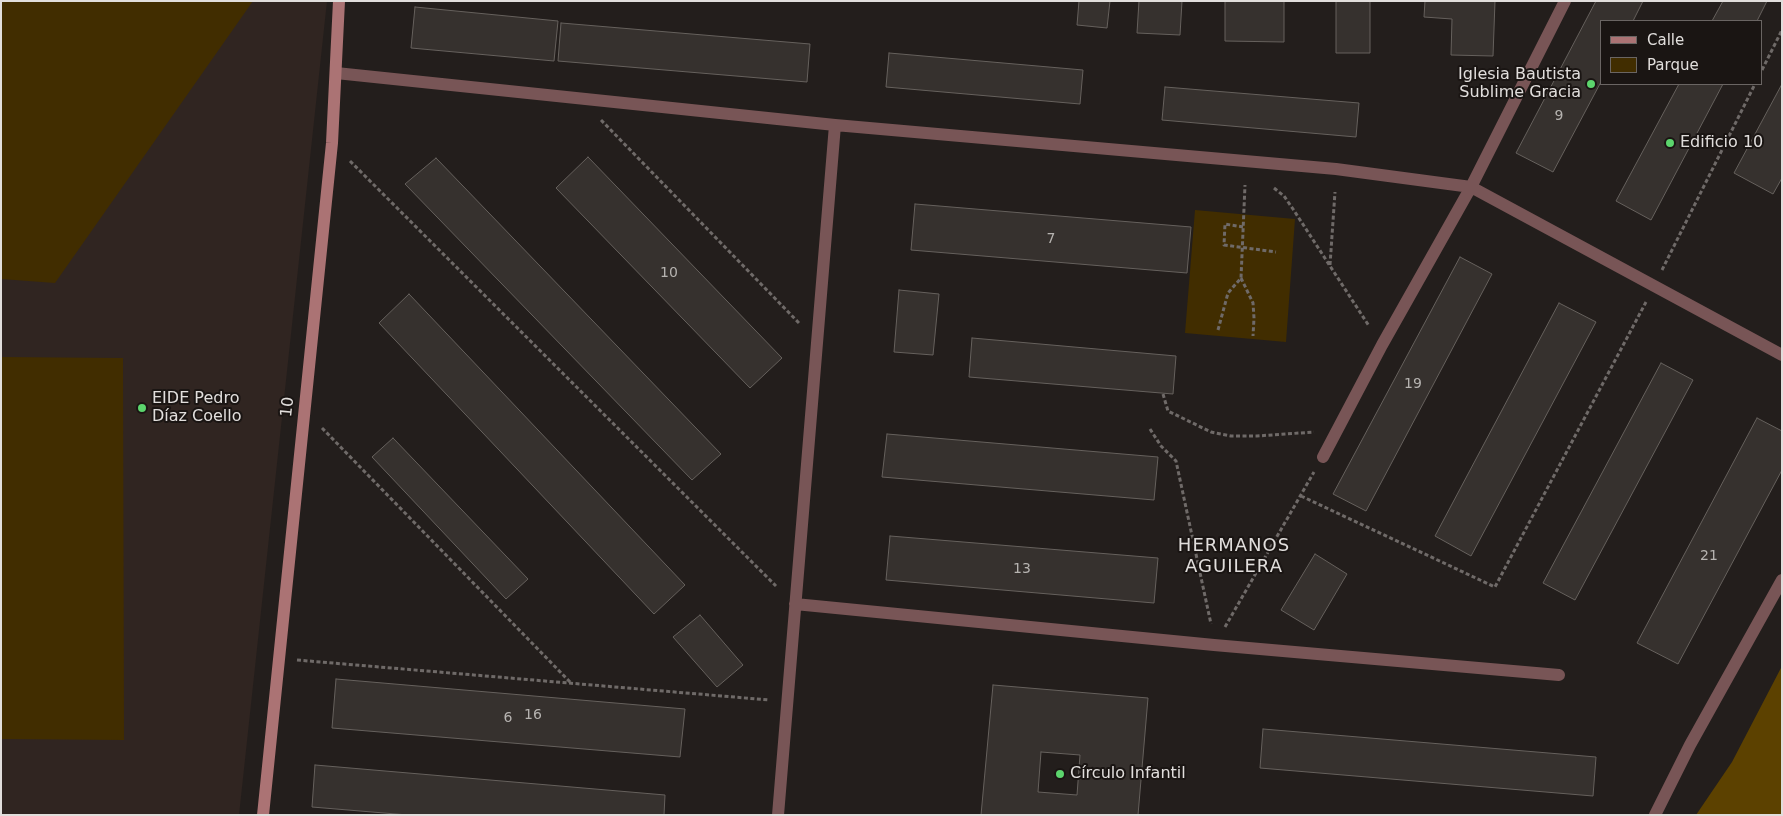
<!DOCTYPE html>
<html>
<head>
<meta charset="utf-8">
<style>
  body { margin:0 }
  #map { position:relative; width:1783px; height:816px; overflow:hidden; background:#231e1c; font-family:"DejaVu Sans",sans-serif }
  canvas { display:block }
  .frame { position:absolute; inset:0; border:2px solid #e1dedc; pointer-events:none }
  .legend { position:absolute; left:1600px; top:20px; width:162px; height:65px; box-sizing:border-box; background:#1a1513; border:1px solid #6a6563; margin:0; padding:6px 9px; list-style:none; font-size:15px; color:#e1dedc }
  .legend li { display:flex; align-items:center; gap:10px; height:25px }
  .legend b { width:25px; border:1px solid #6a6563 }
</style>
</head>
<body>
<div id="map">
<canvas width="1783" height="816"></canvas>
<div class="frame"></div>
<ul class="legend">
<li><b style="height:6px;background:#ab7374"></b>Calle</li>
<li><b style="height:14px;background:#412d00"></b>Parque</li>
</ul>
</div>
<script>
const context = document.querySelector('canvas').getContext('2d');
context.lineJoin = 'round';
function paint(path, color) {
  context.fillStyle = color;
  context.fill(path, 'evenodd');
}
function poly(rows) {
  const path = new Path2D();
  for (const r of rows) {
    path.moveTo(r[0], r[1]);
    for (let i = 2; i < r.length; i += 2) path.lineTo(r[i], r[i + 1]);
  }
  return path;
}
function strokePath(path, color, width, dash) {
  context.strokeStyle = color;
  context.lineWidth = width;
  context.lineCap = dash ? 'butt' : 'round';
  context.setLineDash(dash || []);
  context.stroke(path);
}
function write(font, color, halo, rows, align = 'center') {
  context.font = font + ' "DejaVu Sans",sans-serif';
  context.lineWidth = 4;
  context.setLineDash([]);
  context.textBaseline = 'middle';
  context.strokeStyle = halo;
  context.fillStyle = color;
  for (const [text, x, y, turn = 0] of rows) {
    context.save();
    context.translate(x, y);
    context.rotate((+turn || 0) * Math.PI / 180);
    context.textAlign = isNaN(turn) ? turn : align;
    if (halo) context.strokeText(text, 0, 0);
    context.fillText(text, 0, 0);
    context.restore();
  }
}
const built = poly([
  [1,1,327,1,239,815,1,815]
]);
const green = poly([
  [1,1,253,1,55,283,1,279],
  [1195,210,1295,219,1286,342,1185,333],
  [1,357,123,358,124,740,1,739]
]);
const forest = poly([
  [1782,666,1782,815,1696,815,1732,762]
]);
const building = poly([
  [1079,1,1110,1,1107,28,1077,25,1079,1],
  [1139,1,1182,1,1180,35,1137,33,1139,1],
  [1225,1,1284,1,1284,42,1225,41,1225,1],
  [1336,1,1370,1,1370,53,1336,53,1336,1],
  [1425,1,1495,1,1493,56,1451,55,1452,19,1424,17,1425,1],
  [1596,1,1643,1,1633,21,1602,21,1602,80,1553,172,1516,153,1596,1],
  [1723,1,1767,1,1757,21,1712,21,1723,1],
  [415,7,558,21,554,61,411,48,415,7],
  [561,23,810,44,807,82,558,61,561,23],
  [889,53,1083,70,1080,104,886,87,889,53],
  [1679,84,1723,84,1651,220,1616,201,1679,84],
  [1782,84,1782,178,1773,194,1734,173,1782,84],
  [1165,87,1359,103,1356,137,1162,120,1165,87],
  [588,157,782,358,750,388,556,188,588,157],
  [436,158,721,454,692,480,405,184,436,158],
  [915,204,1191,227,1187,273,911,250,915,204],
  [1460,257,1492,274,1366,511,1333,494,1460,257],
  [899,290,939,294,933,355,894,352,899,290],
  [409,294,685,585,654,614,379,323,409,294],
  [1559,303,1596,322,1471,556,1435,536,1559,303],
  [972,338,1176,356,1173,394,969,377,972,338],
  [1661,363,1693,380,1575,600,1543,583,1661,363],
  [1757,418,1782,431,1782,470,1678,664,1637,643,1757,418],
  [887,434,1158,457,1154,500,882,477,887,434],
  [393,438,528,579,506,599,372,457,393,438],
  [890,536,1158,558,1154,603,886,580,890,536],
  [1315,554,1347,574,1314,630,1281,610,1315,554],
  [700,615,743,665,717,687,673,637,700,615],
  [336,679,685,709,680,757,332,728,336,679],
  [993,685,1148,698,1138,815,981,815,993,685],
  [1041,752,1080,755,1077,795,1038,792,1041,752],
  [1263,729,1596,757,1593,796,1260,768,1263,729],
  [315,765,665,795,664,815,408,815,312,807,315,765]
]);
const path = poly([
  [1762,70,1782,30],
  [601,120,799,323],
  [350,161,776,586],
  [1274,188,1284,196,1293,209,1369,326],
  [1243,227,1225,224,1224,245,1276,252],
  [1330,265,1335,192],
  [1662,270,1755,84],
  [1241,278,1253,303,1254,318,1253,336],
  [1218,330,1228,293,1241,278,1245,185],
  [1163,394,1168,411,1211,432,1231,436,1257,436,1314,432],
  [322,428,571,683],
  [1150,429,1161,446,1176,461,1211,624],
  [1301,496,1495,587,1646,302],
  [1225,627,1314,472],
  [297,660,769,700]
]);
const street = poly([
  [336,73,835,125,1336,169,1471,187,1782,355],
  [1323,457,1382,345,1471,187,1565,1],
  [795,604,1214,645,1559,675],
  [778,815,835,125],
  [1655,815,1690,745,1782,580]
]);
const secondary = poly([
  [263,815,332,143,339,1]
]);
const markers = [
  [1591,84,5,"#5cd56d"],
  [1670,143,5,"#5cd56d"],
  [142,408,5,"#5cd56d"],
  [1060,774,5,"#5cd56d"]
];
const numberNames = [
  ["9",1559,116],
  ["7",1051,239],
  ["10",669,273],
  ["19",1413,384],
  ["21",1709,556],
  ["13",1022,569],
  ["16",533,715],
  ["6",508,718]
];
const poiNames = [
  ["Iglesia Bautista",1581,75,"right"],
  ["Sublime Gracia",1581,93,"right"],
  ["Edificio 10",1680,143],
  ["EIDE Pedro",152,399],
  ["Díaz Coello",152,417],
  ["Círculo Infantil",1070,774]
];
const streetNames = [
  ["10",288,407,-84]
];
const neighbourhoodNames = [
  ["HERMANOS",1234,546],
  ["AGUILERA",1234,567]
];
paint(built, '#302521');
paint(green, '#412d00');
paint(forest, '#5c4100');
paint(building, '#36312e');
strokePath(building, '#66615d', 1);
strokePath(path, '#6f6a68', 3, [4, 2.5]);
strokePath(street, '#785556', 12);
strokePath(secondary, '#ab7374', 12);
for (const [x, y, r, color] of markers) {
  const dot = new Path2D();
  dot.arc(x, y, r, 0, 2 * Math.PI);
  context.fillStyle = color;
  context.fill(dot);
  strokePath(dot, '#1a1513', 2);
}
write('14px', '#b6b3b0', null, numberNames);
write('16px', '#e1dedc', '#1a1513', poiNames, 'left');
write('16px', '#e1dedc', '#1a1513', streetNames);
context.letterSpacing = '1px';
write('18px', '#e1dedc', '#1a1513', neighbourhoodNames);
context.letterSpacing = '0px';
</script>
</body>
</html>
